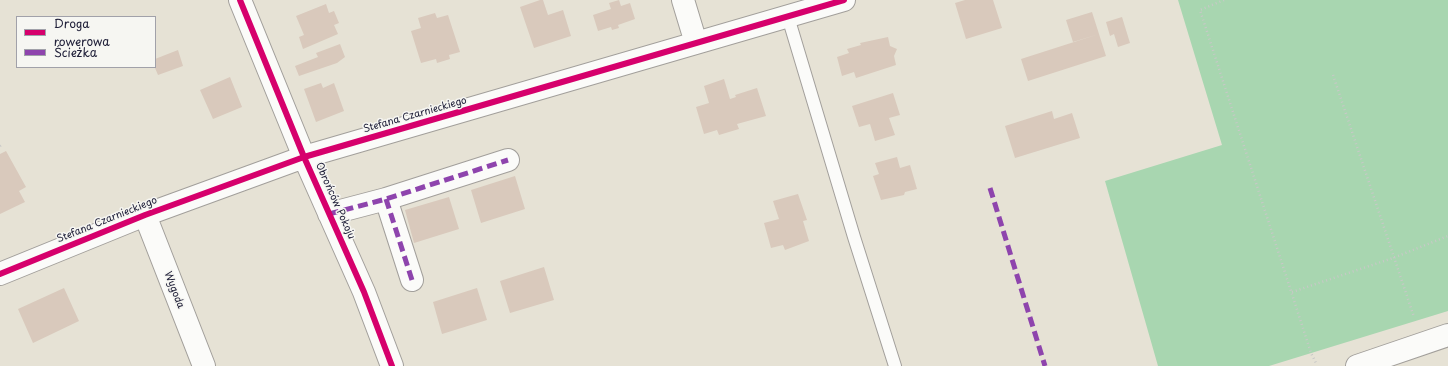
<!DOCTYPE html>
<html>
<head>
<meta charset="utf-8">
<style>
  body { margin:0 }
  #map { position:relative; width:1448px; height:366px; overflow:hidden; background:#e6e2d5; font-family:"Playpen Sans",sans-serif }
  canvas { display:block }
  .legend { position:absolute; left:16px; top:16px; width:140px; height:52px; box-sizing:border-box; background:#f6f6f2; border:1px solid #a1a1a9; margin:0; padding:5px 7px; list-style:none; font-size:12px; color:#22223b }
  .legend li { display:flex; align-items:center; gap:8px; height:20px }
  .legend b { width:20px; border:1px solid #a1a1a9 }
</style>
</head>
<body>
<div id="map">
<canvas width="1448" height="366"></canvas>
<ul class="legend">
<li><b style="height:5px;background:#d6006c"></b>Droga rowerowa</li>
<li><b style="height:5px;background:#8e44ad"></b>Ścieżka</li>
</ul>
</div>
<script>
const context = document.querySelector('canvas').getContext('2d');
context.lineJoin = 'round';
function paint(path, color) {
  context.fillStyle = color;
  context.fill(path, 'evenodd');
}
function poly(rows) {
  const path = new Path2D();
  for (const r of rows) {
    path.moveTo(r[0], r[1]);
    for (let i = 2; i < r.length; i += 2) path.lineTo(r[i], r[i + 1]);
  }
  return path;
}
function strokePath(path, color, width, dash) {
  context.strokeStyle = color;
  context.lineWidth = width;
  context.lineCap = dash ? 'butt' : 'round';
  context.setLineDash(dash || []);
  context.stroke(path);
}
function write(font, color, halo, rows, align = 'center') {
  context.font = font + ' "Playpen Sans",sans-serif';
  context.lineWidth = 3;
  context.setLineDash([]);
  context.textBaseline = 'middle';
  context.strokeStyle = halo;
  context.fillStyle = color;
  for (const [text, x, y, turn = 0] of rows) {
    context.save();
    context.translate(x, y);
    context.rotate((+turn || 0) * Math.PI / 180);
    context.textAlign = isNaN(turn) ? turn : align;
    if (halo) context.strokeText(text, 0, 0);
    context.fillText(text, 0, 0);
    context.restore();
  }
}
const green = poly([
  [1178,0,1448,0,1448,311,1269,366,1158,366,1105,181,1222,145]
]);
const building = poly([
  [540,0,543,0,548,15,563,10,571,36,534,48,520,7],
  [619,0,621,6,630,3,635,19,618,25,619,28,612,30,611,27,598,31,593,15,611,9,609,3],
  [965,0,993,0,1002,28,966,39,955,3],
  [326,4,329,13,334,11,339,23,334,25,338,34,303,49,299,37,304,35,296,16],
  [1092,12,1099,34,1073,42,1066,20],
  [435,13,437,18,448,15,460,52,449,55,450,59,437,63,436,59,421,63,411,31,421,28,418,18],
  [1122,17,1130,43,1118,47,1114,34,1110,36,1106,22],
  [1099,34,1106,56,1028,81,1021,59],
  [888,37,890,46,897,49,894,56,896,65,856,78,854,72,842,76,837,57,849,53,847,49,861,45,860,43],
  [340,44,345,57,337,63,299,76,295,66,318,57,316,53],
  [178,50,183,66,158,75,155,68,155,59],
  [230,77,242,107,213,119,200,90],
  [724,79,730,99,736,97,735,95,757,88,766,116,737,124,739,129,719,135,717,130,704,134,696,107,709,103,704,86],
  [321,83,323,88,334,83,344,111,316,122,304,89],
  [893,93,900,115,889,118,895,135,875,141,870,124,859,127,852,106],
  [1052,111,1054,119,1072,113,1080,138,1015,158,1005,126],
  [6,151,26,187,19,191,25,202,0,214,0,154],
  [897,157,900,168,910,165,917,189,905,192,904,195,881,200,873,176,879,174,875,163],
  [515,176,525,209,481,223,471,190],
  [798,194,807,220,803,221,809,241,785,250,783,245,771,248,764,223,779,219,773,201],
  [449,197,459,229,414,243,405,210],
  [544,267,554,300,510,313,500,281],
  [64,288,79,321,33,343,18,309],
  [477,288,487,320,442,334,433,302]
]);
const path = poly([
  [1224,0,1200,10,1311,353,1317,365],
  [1333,75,1414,317],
  [0,146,1,145],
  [1292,292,1393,258,1448,236]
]);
const lane = poly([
  [788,17,854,237,895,366]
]);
const street = poly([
  [240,0,304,157,364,292,392,366],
  [683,0,696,43],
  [386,199,412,280],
  [329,214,386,199,508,160],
  [145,215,204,366],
  [0,274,145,215,304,157,844,0],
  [1357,366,1448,335]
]);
const quiet = poly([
  [990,188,1045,366],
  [386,199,412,280],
  [329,214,386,199,508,160]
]);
const cycleway = poly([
  [240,0,304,157,364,292,392,366],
  [0,274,145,215,304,157,844,0]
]);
const streetNames = [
  ["Stefana Czarnieckiego",415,115,-16],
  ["Obrońców Pokoju",335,201,66],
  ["Stefana Czarnieckiego",107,220,-22],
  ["Wygoda",174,290,69]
];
paint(green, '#a8d6b0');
paint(building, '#d9c9bc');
strokePath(lane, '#a29f9b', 14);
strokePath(street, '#a29f9b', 24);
strokePath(path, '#c8c8c7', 2.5, [1, 3]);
strokePath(lane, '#fbfbf9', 12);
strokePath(street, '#fbfbf9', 22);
strokePath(quiet, '#8e44ad', 5, [10, 5]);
strokePath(cycleway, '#d6006c', 6);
write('10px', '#22223b', '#f6f6f2', streetNames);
</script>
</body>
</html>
